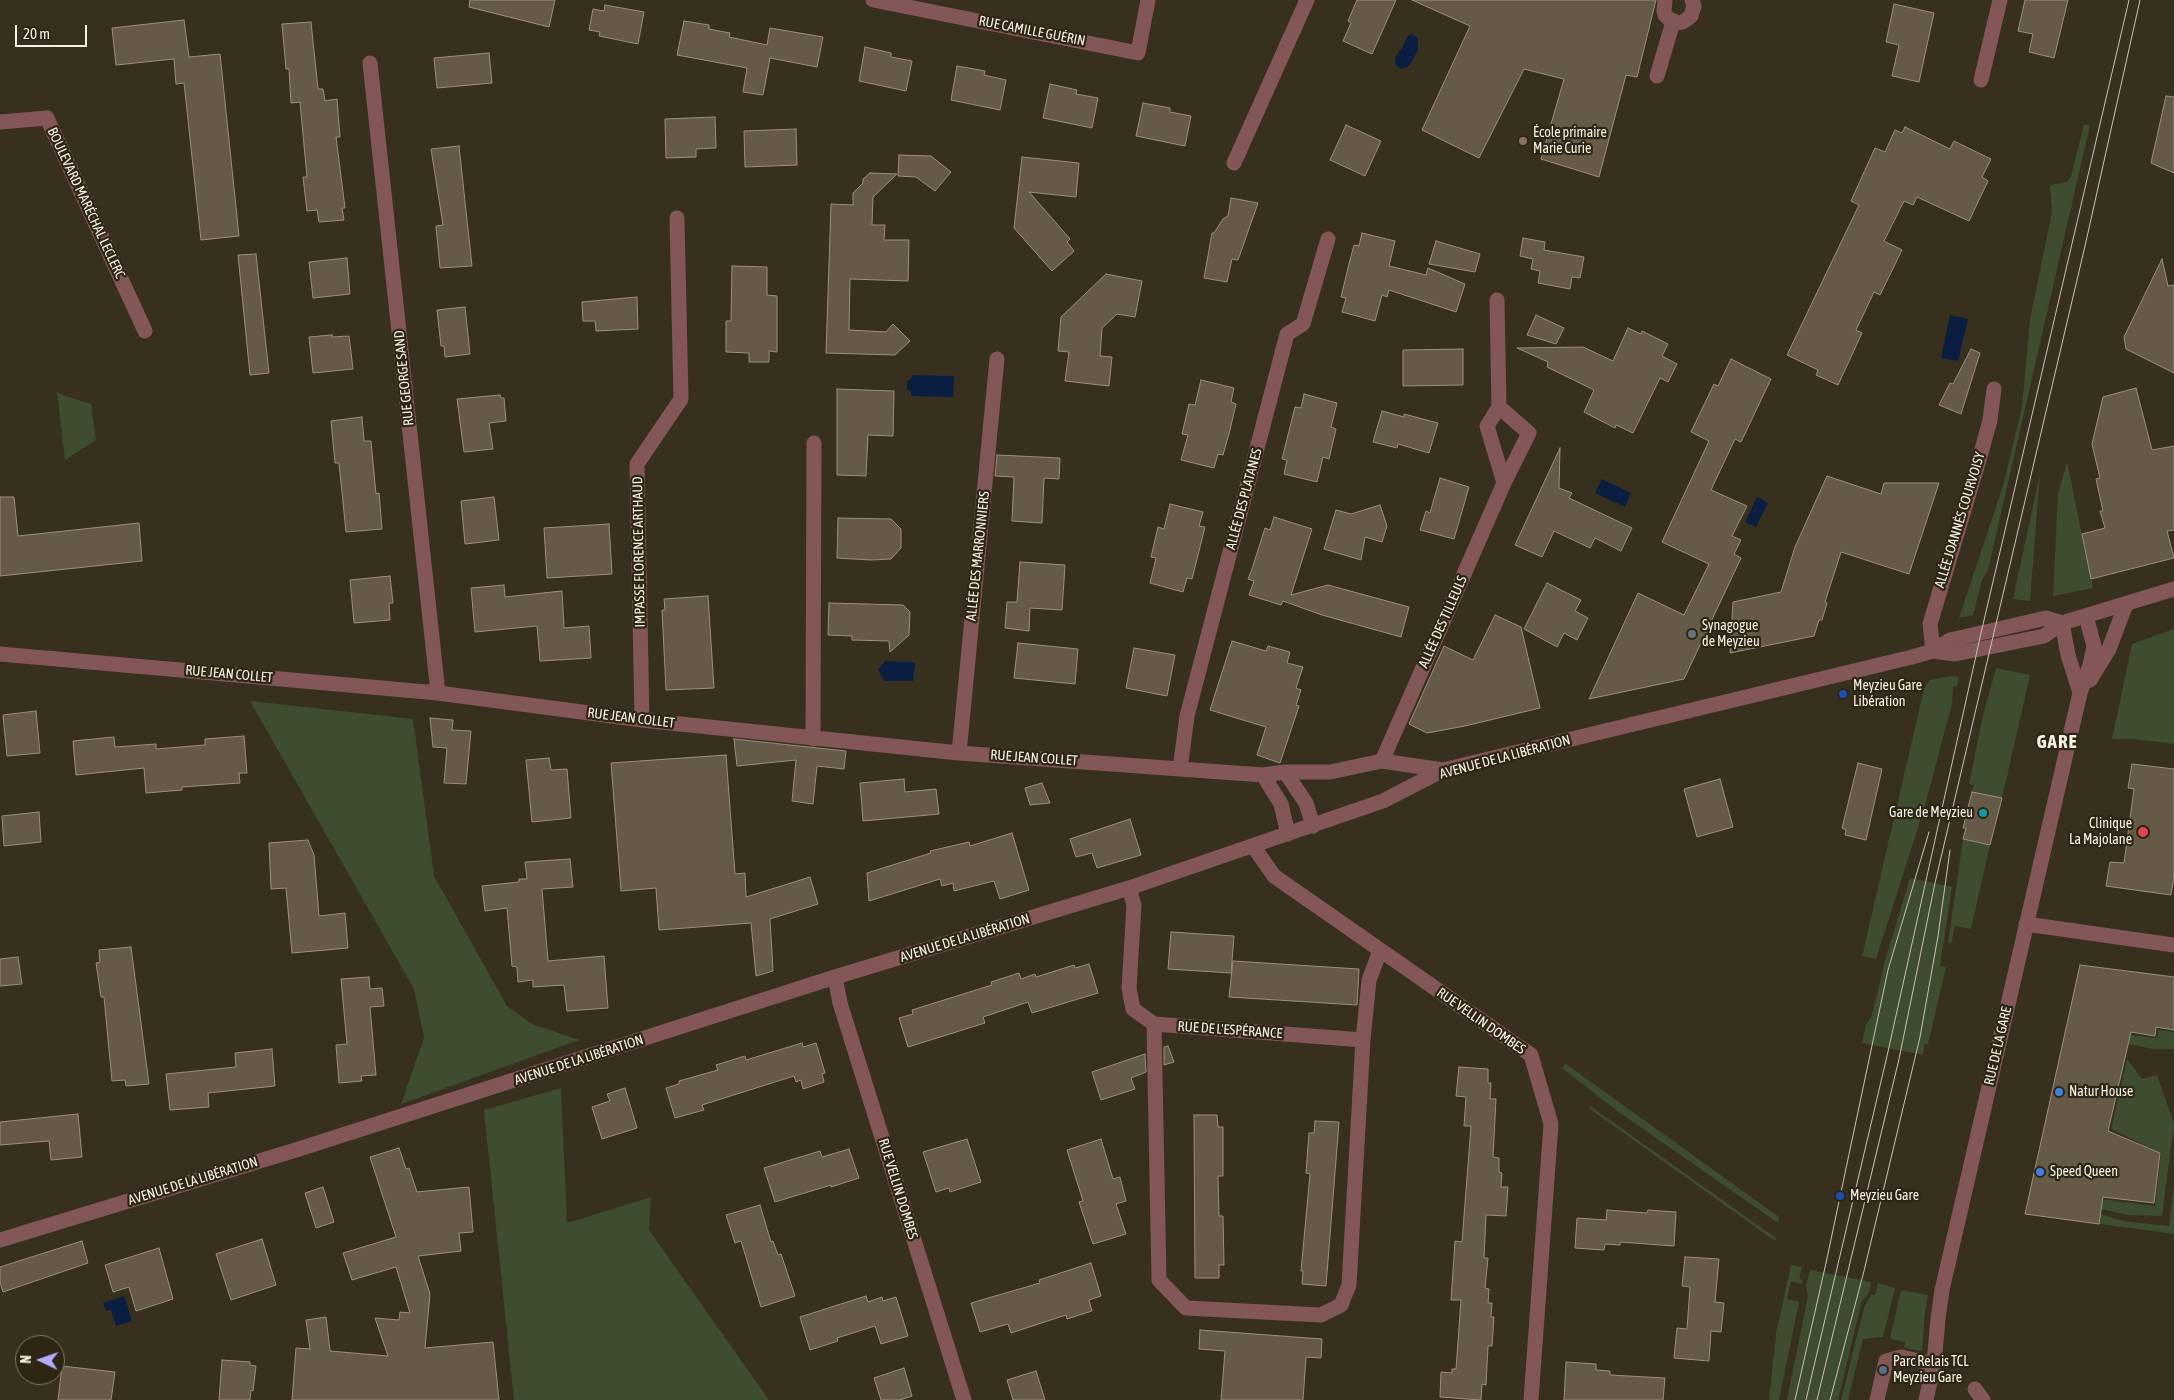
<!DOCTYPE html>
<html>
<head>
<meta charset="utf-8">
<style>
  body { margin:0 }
  #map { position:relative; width:2174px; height:1400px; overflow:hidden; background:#38301f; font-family:"Asap Condensed",sans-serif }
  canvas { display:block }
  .north { position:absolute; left:15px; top:1335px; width:50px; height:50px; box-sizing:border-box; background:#2e2615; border:1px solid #7e7768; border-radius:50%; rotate:273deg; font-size:14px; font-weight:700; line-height:20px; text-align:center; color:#f5f0e5 }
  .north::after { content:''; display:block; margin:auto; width:18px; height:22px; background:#aeaefb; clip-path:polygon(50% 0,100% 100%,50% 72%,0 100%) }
  .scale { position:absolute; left:15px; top:25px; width:72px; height:22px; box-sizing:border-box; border:2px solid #f5f0e5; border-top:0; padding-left:6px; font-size:15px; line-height:18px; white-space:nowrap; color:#f5f0e5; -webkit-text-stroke:4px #2e2615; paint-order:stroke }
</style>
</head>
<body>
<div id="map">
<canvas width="2174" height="1400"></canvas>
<div class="north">N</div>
<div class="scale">20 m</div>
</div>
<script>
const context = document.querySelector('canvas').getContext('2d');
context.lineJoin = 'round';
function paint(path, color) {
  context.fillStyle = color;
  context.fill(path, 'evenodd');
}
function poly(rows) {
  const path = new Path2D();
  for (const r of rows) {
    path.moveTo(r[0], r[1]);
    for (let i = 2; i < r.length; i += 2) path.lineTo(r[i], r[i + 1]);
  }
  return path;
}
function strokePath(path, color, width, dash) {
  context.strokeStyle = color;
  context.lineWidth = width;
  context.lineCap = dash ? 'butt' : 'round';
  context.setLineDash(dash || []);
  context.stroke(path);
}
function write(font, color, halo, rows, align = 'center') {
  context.font = font + ' "Asap Condensed",sans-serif';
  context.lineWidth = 4.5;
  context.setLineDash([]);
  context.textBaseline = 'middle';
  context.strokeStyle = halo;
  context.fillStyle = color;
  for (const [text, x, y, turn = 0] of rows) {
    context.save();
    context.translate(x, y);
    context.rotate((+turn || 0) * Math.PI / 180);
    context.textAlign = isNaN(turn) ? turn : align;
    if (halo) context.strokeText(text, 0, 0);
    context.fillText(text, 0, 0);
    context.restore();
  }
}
const green = poly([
  [2084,125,2090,125,1988,570,1982,580,1973,615,1959,618,2003,486,2022,407,2030,320,2052,212,2050,185,2066,182,2071,177],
  [57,393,91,404,96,440,65,460],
  [2067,462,2093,588,2053,596,2058,494],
  [2040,474,2030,601,2013,599,2017,580],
  [2174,629,2174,744,2135,739,2112,739,2132,644],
  [1996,668,2030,675,2002,798,1972,792,1974,785,1969,784,1982,719],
  [1950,676,1959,677,1957,686,1953,687,1952,704,1924,809,1876,959,1862,956,1924,689,1930,680],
  [250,701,413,719,434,876,507,1006,532,1024,579,1040,401,1104,424,1038,414,989],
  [1963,839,1990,845,1971,929,1955,926,1951,944,1948,943],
  [1910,878,1952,887,1940,966,1946,967,1928,1044,1925,1044,1923,1055,1862,1043,1866,1025,1872,1015,1885,961],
  [2158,1030,2174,1032,2174,1049,2152,1049,2125,1043,2122,1034,2155,1038,2158,1036],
  [2127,1059,2142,1079,2157,1075,2174,1124,2162,1216,2127,1215,2071,1202,2071,1195,2155,1206,2161,1153,2111,1129],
  [1566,1064,1779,1217,1778,1223,1616,1110,1562,1068],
  [561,1088,567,1223,651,1197,649,1230,769,1400,514,1400,484,1110],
  [1590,1106,1776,1238,1775,1241,1590,1109],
  [2174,1186,2174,1234,2099,1224,2100,1214,2123,1221,2169,1226],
  [1791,1265,1802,1267,1799,1279,1803,1280,1802,1284,1791,1281,1787,1299,1799,1302,1779,1400,1769,1400,1776,1334],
  [1810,1270,1871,1282,1869,1293,1862,1301,1838,1400,1787,1400,1808,1296,1806,1286],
  [1878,1283,1895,1288,1883,1337,1863,1339,1848,1400,1841,1400,1864,1308,1871,1295,1875,1295],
  [1901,1290,1928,1295,1925,1312,1922,1351,1904,1348,1905,1342,1890,1339]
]);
const water = poly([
  [1411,34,1418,38,1418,50,1410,65,1406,68,1401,69,1395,64,1395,58,1403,46,1407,37],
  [1950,315,1968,319,1958,361,1941,358],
  [912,375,954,376,953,397,911,396,911,392,907,389,907,381,911,379],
  [1602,479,1631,493,1625,507,1595,493],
  [1757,497,1768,503,1756,527,1745,522],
  [885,661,914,662,915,664,913,681,884,681,878,670],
  [124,1296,132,1321,116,1326,111,1310,106,1311,103,1303]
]);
const building = poly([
  [470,0,555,0,549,27,469,7,470,0],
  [1357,0,1396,0,1372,54,1343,41,1351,23,1348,21,1357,0],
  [1412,0,1656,0,1637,77,1626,75,1599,177,1541,159,1564,79,1524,69,1479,158,1422,130,1470,26,1412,0],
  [2025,0,2068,0,2054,58,2029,52,2033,34,2018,31,2025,0],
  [1894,4,1934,13,1919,82,1892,76,1899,45,1886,42,1894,4],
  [605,5,644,12,638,44,599,36,600,32,589,30,593,9,604,11,605,5],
  [184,20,189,57,220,54,239,236,201,240,184,83,176,84,174,59,116,65,112,28,184,20],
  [684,21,709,25,709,29,730,33,729,37,767,45,770,28,823,37,817,67,770,58,763,95,743,92,747,68,677,55,684,21],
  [311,22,318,89,323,89,325,101,337,99,340,137,336,137,345,208,342,208,344,220,319,222,317,210,307,211,303,177,307,177,300,102,291,103,289,69,286,69,282,24,311,22],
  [865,47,891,53,891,57,912,61,906,91,859,81,865,47],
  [489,53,492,83,437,88,434,58,489,53],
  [957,66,985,71,984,75,1006,80,1000,110,951,100,957,66],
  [1050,84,1077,90,1076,94,1098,98,1092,128,1043,118,1050,84],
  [2166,96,2174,97,2174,173,2151,163,2166,96],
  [1143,103,1170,108,1170,112,1191,116,1185,146,1136,136,1143,103],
  [715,117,716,148,696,149,696,157,666,158,665,119,715,117],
  [1346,125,1381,141,1365,176,1330,160,1346,125],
  [1905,127,1950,149,1954,141,1991,159,1982,177,1988,181,1969,221,1917,197,1913,205,1904,201,1884,241,1902,250,1880,295,1874,292,1856,330,1862,333,1838,385,1816,375,1818,370,1787,355,1859,205,1851,201,1875,148,1885,152,1895,130,1902,133,1905,127],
  [796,129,797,165,745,167,744,131,796,129],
  [459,146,472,266,440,268,436,226,443,225,431,149,459,146],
  [899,155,931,156,951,172,935,191,916,177,898,176,899,155],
  [1022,157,1079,163,1076,197,1029,192,1070,239,1067,242,1074,251,1052,271,1014,228,1022,157],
  [870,173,897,174,873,197,872,225,885,225,884,240,909,240,908,281,850,279,849,330,886,332,893,324,910,341,895,355,826,353,831,204,853,205,853,193,863,183,863,179,870,173],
  [1231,198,1258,203,1238,260,1232,259,1227,282,1204,278,1212,233,1214,233,1223,219,1228,216,1231,198],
  [1362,233,1395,241,1389,266,1426,275,1428,268,1465,284,1456,312,1389,290,1387,297,1382,295,1375,321,1342,312,1346,298,1341,297,1349,264,1354,245,1359,246,1362,233],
  [1523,238,1545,242,1544,250,1584,257,1580,278,1572,277,1570,289,1538,283,1540,271,1531,269,1533,259,1520,256,1523,238],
  [1436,241,1480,254,1475,272,1429,264,1436,241],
  [256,254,269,373,250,375,238,255,256,254],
  [347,258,350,294,313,298,309,262,347,258],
  [2162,259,2168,286,2174,285,2174,373,2126,349,2124,337,2162,259],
  [732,266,767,267,767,295,777,296,777,352,769,351,769,362,749,362,749,353,726,352,726,321,731,321,732,266],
  [1106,274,1142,281,1135,317,1117,314,1102,328,1100,356,1112,357,1109,386,1065,381,1069,352,1058,351,1061,317,1106,274],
  [637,297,638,329,596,331,595,321,583,321,582,302,637,297],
  [465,307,470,354,445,357,444,346,441,346,437,310,465,307],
  [1536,315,1564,328,1556,344,1527,335,1536,315],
  [1628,328,1641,334,1642,331,1668,344,1662,356,1677,364,1668,382,1660,378,1633,433,1616,425,1615,428,1584,412,1594,390,1547,367,1548,362,1517,348,1583,347,1613,361,1628,328],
  [332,335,332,337,349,336,353,369,313,373,309,337,332,335],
  [1463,349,1463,385,1403,386,1403,350,1463,349],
  [1971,349,1980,353,1961,414,1939,405,1950,383,1953,384,1971,349],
  [1731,359,1771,379,1741,442,1735,439,1711,490,1747,506,1732,536,1741,540,1734,554,1741,558,1684,679,1589,699,1638,593,1684,615,1709,564,1662,542,1709,441,1691,432,1714,384,1718,386,1731,359],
  [1201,380,1234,388,1231,402,1236,404,1230,430,1223,455,1218,454,1214,468,1181,460,1188,435,1182,434,1189,404,1195,405,1201,380],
  [2136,388,2152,450,2174,446,2174,530,2167,531,2174,558,2091,579,2082,534,2105,528,2100,511,2103,511,2096,479,2100,478,2092,444,2103,397,2136,388],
  [837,389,894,391,893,436,868,435,866,476,837,475,837,389],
  [1304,394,1337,403,1331,427,1336,429,1329,459,1323,457,1317,482,1284,474,1287,460,1282,459,1295,407,1301,408,1304,394],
  [500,395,501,398,504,398,506,421,489,423,493,449,464,452,457,399,500,395],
  [1382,411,1404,417,1404,414,1438,423,1429,453,1398,444,1397,448,1373,442,1382,411],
  [362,417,364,441,371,441,376,494,379,493,382,529,346,532,339,463,335,463,331,421,362,417],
  [1560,448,1559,488,1572,493,1569,498,1632,528,1621,551,1595,538,1590,548,1554,531,1542,557,1515,545,1560,448],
  [997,455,1060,458,1059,479,1044,478,1042,523,1012,521,1014,477,995,476,997,455],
  [1827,476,1881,494,1884,483,1939,483,1909,574,1841,552,1825,602,1827,603,1822,620,1819,620,1814,636,1730,653,1733,602,1781,592,1795,547,1827,476],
  [1440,478,1469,487,1454,539,1420,530,1426,511,1430,513,1440,478],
  [0,497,14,497,18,536,139,523,142,561,0,576,0,497],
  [494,497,499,540,465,544,461,501,494,497],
  [1170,504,1203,512,1199,526,1205,527,1192,579,1187,578,1183,592,1150,583,1156,558,1151,557,1158,527,1164,529,1170,504],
  [1380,505,1387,526,1382,542,1365,537,1361,560,1324,549,1336,510,1351,514,1380,505],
  [1274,517,1312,529,1291,595,1328,585,1409,607,1401,637,1322,615,1283,601,1281,605,1249,595,1254,581,1248,579,1252,569,1265,528,1270,530,1274,517],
  [838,518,891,519,901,529,901,548,891,559,871,560,837,558,838,518],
  [609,524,612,574,547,578,544,528,609,524],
  [1020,562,1065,565,1062,610,1030,608,1029,631,1005,628,1007,602,1017,602,1020,562],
  [390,576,393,603,389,603,390,620,354,623,350,580,390,576],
  [1547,583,1581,600,1575,611,1588,618,1577,640,1564,633,1557,647,1524,629,1547,583],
  [504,585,505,597,562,591,564,628,589,626,591,658,540,661,537,626,475,632,471,588,504,585],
  [708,596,714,688,666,690,662,610,665,610,664,599,708,596],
  [829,603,903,605,910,612,909,635,890,652,889,641,852,640,852,636,828,635,829,603],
  [1495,615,1521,627,1540,708,1465,726,1427,733,1409,724,1444,646,1473,660,1495,615],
  [1232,641,1266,651,1268,646,1290,652,1287,663,1303,667,1296,688,1301,690,1296,705,1299,706,1280,763,1257,755,1266,727,1210,710,1232,641],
  [1018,643,1078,649,1075,684,1014,678,1018,643],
  [1134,648,1175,655,1167,696,1126,688,1134,648],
  [36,711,40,753,7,756,3,715,36,711],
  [430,718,453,720,452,730,471,731,466,784,444,783,447,748,433,747,430,718],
  [244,736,247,773,239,773,240,783,182,787,182,790,146,793,144,768,76,775,73,741,114,737,115,747,156,744,156,749,205,745,205,739,244,736],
  [734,739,846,751,844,769,817,766,813,804,792,801,796,760,737,766,734,739],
  [726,755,735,874,745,873,746,897,810,877,818,904,770,919,773,971,756,976,751,923,659,930,656,888,621,891,611,763,726,755],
  [549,758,551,770,567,769,571,818,532,822,526,760,549,758],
  [1858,763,1882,769,1866,840,1845,835,1846,830,1842,828,1858,763],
  [2132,764,2174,769,2174,877,2171,895,2106,886,2110,862,2124,863,2134,789,2128,788,2132,764],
  [904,779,905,792,936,789,939,814,863,821,860,783,904,779],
  [1720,779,1733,827,1697,837,1684,789,1720,779],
  [1042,783,1050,803,1030,805,1025,788,1042,783],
  [1972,792,2002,798,1990,845,1963,839,1966,828,1963,828,1972,792],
  [39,812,41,842,4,846,2,816,39,812],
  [1130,819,1141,855,1097,868,1092,853,1076,857,1070,839,1130,819],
  [1012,833,1029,890,1000,899,994,881,954,891,953,883,942,886,940,879,869,901,867,873,931,853,930,851,969,842,970,846,1012,833],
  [308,840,314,855,319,916,345,913,348,948,292,953,286,888,271,889,269,843,308,840],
  [570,859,573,887,542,889,548,961,604,956,608,1008,567,1011,564,985,533,987,533,980,518,982,517,967,512,966,507,908,485,911,482,886,519,882,519,879,527,879,525,862,570,859],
  [1171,932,1234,936,1231,973,1168,969,1171,932],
  [131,947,149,1084,126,1086,125,1080,112,1081,104,997,101,997,96,963,100,962,99,950,131,947],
  [18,957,22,984,0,986,0,959,18,957],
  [1233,961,1359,969,1357,1005,1229,997,1233,961],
  [1089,964,1098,993,1032,1013,1028,1002,983,1017,985,1023,908,1047,899,1018,913,1014,912,1010,992,985,991,982,1019,973,1021,979,1035,974,1036,977,1074,965,1075,968,1089,964],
  [2080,965,2174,977,2174,1030,2156,1027,2155,1036,2131,1032,2108,1131,2160,1153,2154,1203,2103,1197,2099,1224,2025,1214,2080,965],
  [369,977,370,989,382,988,384,1006,370,1007,376,1075,361,1076,362,1081,339,1083,336,1045,347,1044,341,979,369,977],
  [802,1043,803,1047,816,1043,825,1073,822,1074,824,1082,803,1089,801,1080,796,1082,794,1076,702,1105,704,1110,675,1118,666,1088,679,1084,679,1081,718,1070,716,1065,745,1056,746,1060,802,1043],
  [1168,1046,1174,1062,1164,1065,1164,1047,1168,1046],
  [272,1049,275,1086,208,1093,209,1107,170,1110,166,1074,236,1067,235,1053,272,1049],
  [1145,1054,1146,1072,1131,1078,1135,1089,1101,1100,1092,1072,1145,1054],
  [1459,1067,1488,1069,1488,1083,1491,1083,1490,1099,1496,1099,1493,1157,1499,1158,1499,1172,1502,1173,1501,1187,1508,1187,1506,1216,1486,1215,1484,1258,1488,1258,1485,1288,1489,1289,1488,1303,1492,1303,1491,1317,1494,1317,1492,1346,1488,1346,1486,1385,1482,1384,1481,1400,1440,1397,1441,1372,1452,1373,1452,1369,1456,1369,1461,1300,1451,1300,1455,1241,1462,1242,1471,1126,1464,1126,1466,1097,1456,1096,1459,1067],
  [625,1088,637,1128,602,1139,592,1107,610,1101,607,1094,625,1088],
  [78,1114,82,1157,51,1160,49,1141,0,1145,0,1122,78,1114],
  [1194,1115,1217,1115,1218,1127,1223,1127,1223,1176,1218,1176,1219,1216,1223,1216,1224,1265,1219,1265,1219,1278,1195,1278,1194,1115],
  [1315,1121,1339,1122,1326,1286,1302,1284,1303,1271,1301,1271,1310,1174,1306,1173,1309,1133,1314,1133,1315,1121],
  [967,1139,981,1182,950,1192,949,1188,936,1192,923,1152,967,1139],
  [1101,1139,1113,1179,1120,1177,1126,1201,1116,1204,1126,1234,1093,1244,1079,1202,1083,1201,1067,1150,1101,1139],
  [399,1148,406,1169,409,1168,417,1192,469,1187,473,1232,459,1233,461,1251,418,1256,430,1294,425,1348,493,1342,499,1400,292,1400,296,1348,310,1349,306,1320,326,1317,330,1351,388,1356,375,1318,399,1320,400,1312,410,1313,396,1267,352,1280,343,1253,396,1237,370,1157,399,1148],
  [849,1149,859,1178,831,1187,831,1185,775,1202,764,1168,820,1151,822,1157,849,1149],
  [323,1187,334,1222,316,1228,305,1193,323,1187],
  [760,1205,771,1242,773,1241,778,1255,781,1254,795,1296,761,1307,741,1241,735,1243,726,1215,760,1205],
  [1607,1210,1647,1213,1648,1210,1676,1212,1674,1246,1620,1242,1620,1245,1605,1244,1604,1250,1575,1248,1577,1218,1606,1220,1607,1210],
  [262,1239,276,1285,231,1300,216,1254,262,1239],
  [82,1241,88,1263,3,1292,0,1282,0,1267,82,1241],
  [159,1248,173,1299,136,1311,129,1287,113,1292,105,1265,159,1248],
  [1685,1257,1719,1259,1715,1302,1724,1303,1721,1332,1711,1331,1709,1361,1674,1358,1677,1328,1687,1329,1690,1287,1682,1286,1685,1257],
  [1091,1263,1101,1296,1089,1300,1092,1311,1067,1319,1066,1315,1011,1333,1008,1324,980,1332,971,1303,1040,1283,1039,1280,1091,1263],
  [866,1296,868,1302,882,1297,883,1301,896,1297,908,1336,881,1344,875,1326,837,1338,838,1341,810,1350,800,1317,866,1296],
  [1200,1330,1322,1339,1321,1358,1306,1357,1303,1400,1221,1400,1225,1351,1199,1349,1200,1330],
  [222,1360,250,1362,250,1365,256,1366,253,1391,251,1390,250,1400,219,1400,222,1360],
  [1566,1362,1596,1364,1596,1370,1610,1371,1610,1375,1665,1378,1663,1400,1564,1400,1566,1362],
  [62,1366,115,1372,111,1400,58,1400,62,1366],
  [904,1368,912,1396,900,1400,881,1400,874,1378,904,1368],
  [1036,1371,1045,1400,1013,1400,1007,1380,1036,1371]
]);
const minor = poly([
  [873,0,1138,53,1148,0],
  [1665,0,1664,11,1665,15,1669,19,1678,23,1683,22,1691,16,1694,6,1692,0],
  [370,63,438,693],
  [1657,76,1673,22],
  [1981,80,2000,0],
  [0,122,47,118,145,331],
  [1234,163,1307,0],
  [1499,407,1529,433,1504,483],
  [2062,623,2068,655,2080,693],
  [1933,651,1930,624,1981,453,1990,420,1994,389],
  [1933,651,1955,654,2044,636,2062,623,2174,589],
  [0,654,438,693,642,720,959,753,1263,775,1285,772,1330,772,1382,761,1443,770],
  [2090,680,2109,649,2126,604],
  [642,720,637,464,681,399,677,218],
  [813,739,814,443],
  [959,753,997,359],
  [1382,761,1504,483,1487,426,1499,407,1497,300],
  [1180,769,1187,716,1287,334,1303,324,1328,239],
  [1285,772,1306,803,1313,826],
  [1263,775,1281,804,1288,834],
  [1253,846,1274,876,1531,1055,1551,1124,1531,1400],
  [1129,888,1134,905,1129,988,1133,1009,1154,1024,1363,1040,1369,980,1380,951],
  [2026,924,2174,945],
  [835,977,840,1003,964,1400],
  [1154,1024,1159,1280,1186,1308,1321,1315,1341,1305,1349,1285,1363,1040],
  [0,1240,299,1149,835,977,1129,888,1383,801,1443,770,1912,657,1933,651,1950,640,1981,633,2046,618,2062,623],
  [1975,1389,1983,1400],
  [1877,1400,1886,1361,1901,1357,1934,1364],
  [1926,1400,1934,1364,1938,1319,1942,1290,2080,693,2090,665,2094,646,2086,616]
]);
const tram = poly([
  [1795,1400,1826,1263,1888,970,1929,832],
  [1806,1400,1887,1056,1981,633,2129,0],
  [1817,1400,1899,1059,1935,883,2085,246,2140,0],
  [1830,1400,1864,1271,1920,1037,1938,936,1950,850]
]);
const markers = [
  [1523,141,5,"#8d6e63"],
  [1692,634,5,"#6b7280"],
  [1843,694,5,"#1a4fb4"],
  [1983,813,5,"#0f9aa8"],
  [2143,832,6,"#e0444e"],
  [2059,1092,5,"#3f7fe0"],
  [2040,1172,5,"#3f7fe0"],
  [1840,1196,5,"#1a4fb4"],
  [1883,1370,5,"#5c6f8a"]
];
const streetNames = [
  ["RUE CAMILLE GUÉRIN",1032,31,11],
  ["BOULEVARD MARÉCHAL LECLERC",86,203,65],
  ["RUE GEORGE SAND",404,378,-96],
  ["ALLÉE DES PLATANES",1244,499,-75],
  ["ALLÉE JOANNÈS COURVOISY",1960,520,-73],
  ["IMPASSE FLORENCE ARTHAUD",639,552,-91],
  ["ALLÉE DES MARRONNIERS",978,556,-84],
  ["ALLÉE DES TILLEULS",1443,622,-66],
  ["RUE JEAN COLLET",229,674,5],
  ["RUE JEAN COLLET",631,718,7],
  ["AVENUE DE LA LIBÉRATION",1505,757,-15],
  ["RUE JEAN COLLET",1034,758,4],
  ["AVENUE DE LA LIBÉRATION",965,938,-17],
  ["RUE VELLIN DOMBES",1481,1021,35],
  ["RUE DE L'ESPÉRANCE",1230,1030,4],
  ["RUE DE LA GARE",1998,1046,-77],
  ["AVENUE DE LA LIBÉRATION",579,1060,-18],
  ["AVENUE DE LA LIBÉRATION",193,1181,-17],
  ["RUE VELLIN DOMBES",898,1189,73]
];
const poiNames = [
  ["École primaire",1533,133],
  ["Marie Curie",1533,149],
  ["Synagogue",1702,626],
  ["de Meyzieu",1702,642],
  ["Meyzieu Gare",1853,686],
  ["Libération",1853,702],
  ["Gare de Meyzieu",1973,813,"right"],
  ["Clinique",2132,824,"right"],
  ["La Majolane",2132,840,"right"],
  ["Natur House",2069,1092],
  ["Speed Queen",2050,1172],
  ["Meyzieu Gare",1850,1196],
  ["Parc Relais TCL",1893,1362],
  ["Meyzieu Gare",1893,1378]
];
const districtNames = [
  ["GARE",2057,742]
];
paint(green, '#3e4c2f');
paint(water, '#0a1e41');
paint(building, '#655948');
strokePath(building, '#9c8f7c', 1);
strokePath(minor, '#835657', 15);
strokePath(tram, '#c9c3b7', 1);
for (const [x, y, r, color] of markers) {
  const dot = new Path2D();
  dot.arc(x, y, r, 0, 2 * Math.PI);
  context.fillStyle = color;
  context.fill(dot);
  strokePath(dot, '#2e2615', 2);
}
write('14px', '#f5f0e5', '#2e2615', streetNames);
write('14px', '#f5f0e5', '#2e2615', poiNames, 'left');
context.letterSpacing = '1px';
write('bold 19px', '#f5f0e5', '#2e2615', districtNames);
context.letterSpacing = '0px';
</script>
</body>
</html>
